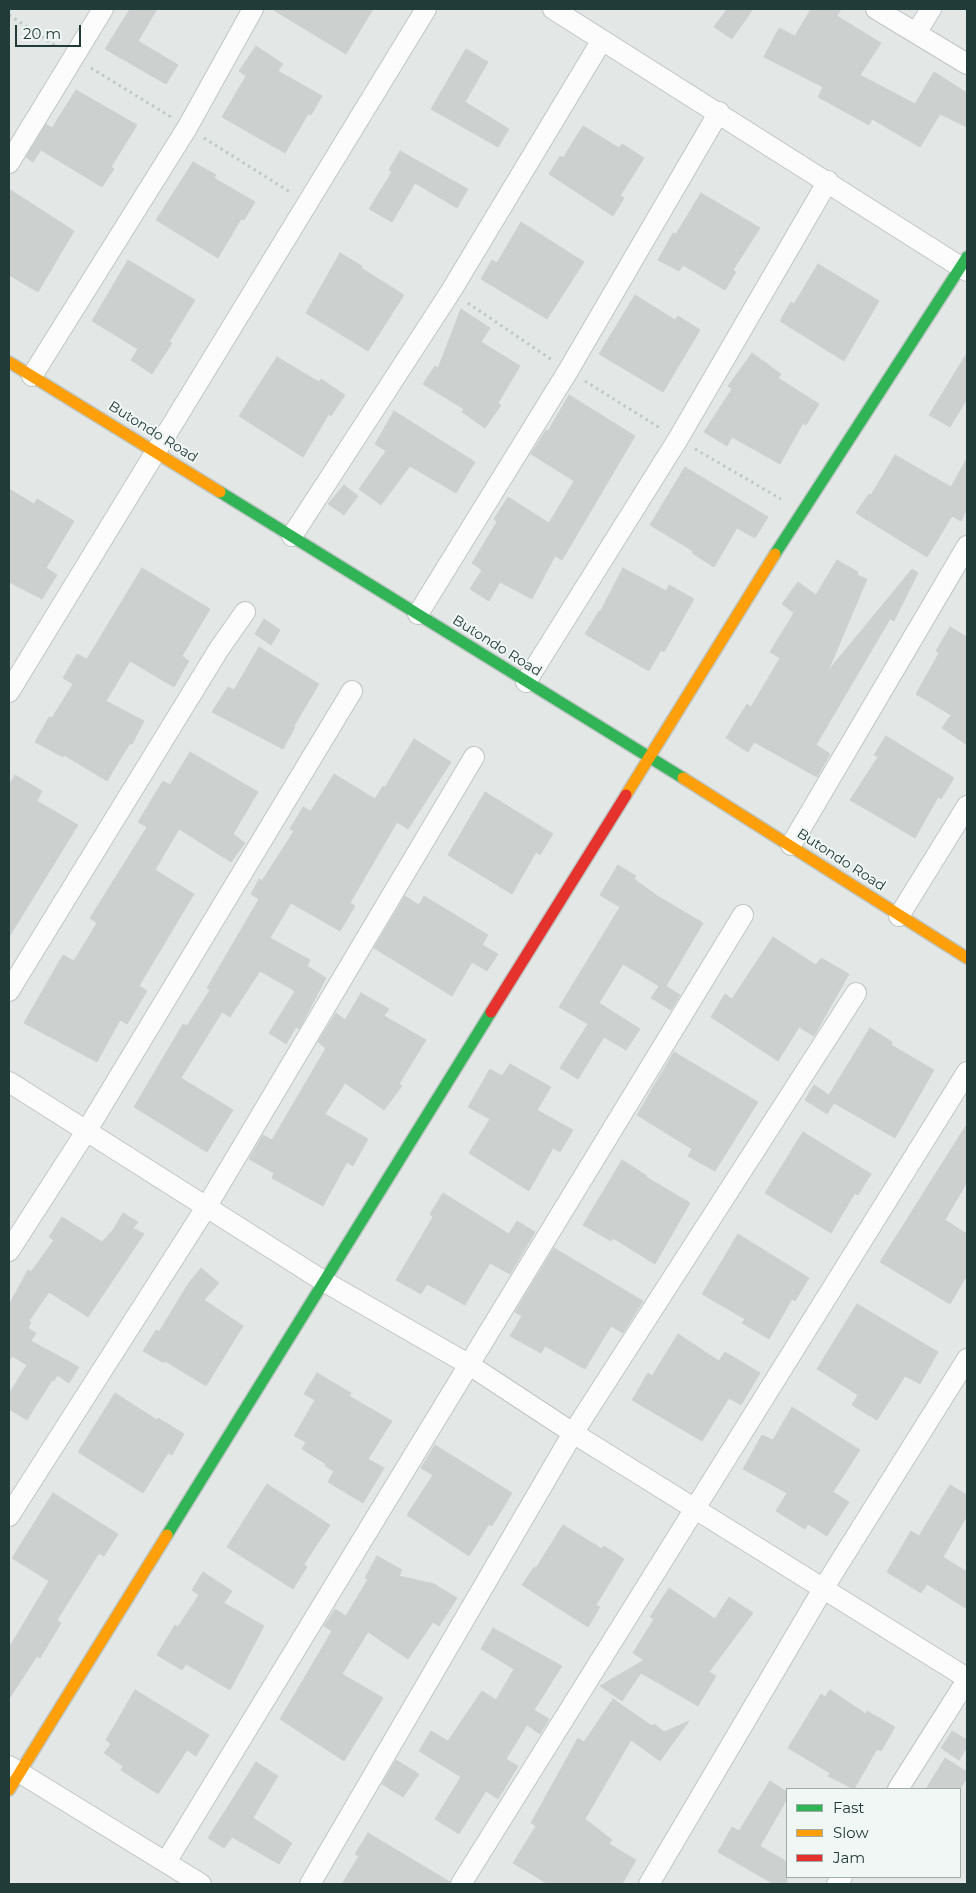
<!DOCTYPE html>
<html>
<head>
<meta charset="utf-8">
<style>
  body { margin:0 }
  #map { position:relative; width:976px; height:1893px; overflow:hidden; background:#e3e8e7; font-family:Montserrat,sans-serif }
  canvas { display:block }
  .frame { position:absolute; inset:0; border:10px solid #213b38; pointer-events:none }
  .legend { position:absolute; left:786px; top:1788px; width:175px; height:90px; box-sizing:border-box; background:#f1f7f5; border:1px solid #9eaca9; margin:0; padding:6px 9px; list-style:none; font-size:15px; color:#213b38 }
  .legend li { display:flex; align-items:center; gap:10px; height:25px }
  .legend b { width:25px; border:1px solid #9eaca9 }
  .scale { position:absolute; left:15px; top:25px; width:66px; height:22px; box-sizing:border-box; border:2px solid #213b38; border-top:0; padding-left:6px; font-size:15px; line-height:18px; white-space:nowrap; color:#213b38; -webkit-text-stroke:4px #f1f7f5; paint-order:stroke }
</style>
</head>
<body>
<div id="map">
<canvas width="976" height="1893"></canvas>
<div class="frame"></div>
<ul class="legend">
<li><b style="height:6px;background:#30b455"></b>Fast</li>
<li><b style="height:6px;background:#ff9f0a"></b>Slow</li>
<li><b style="height:6px;background:#e5322d"></b>Jam</li>
</ul>
<div class="scale">20 m</div>
</div>
<script>
const context = document.querySelector('canvas').getContext('2d');
context.lineJoin = 'round';
function paint(path, color) {
  context.fillStyle = color;
  context.fill(path, 'evenodd');
}
function poly(rows) {
  const path = new Path2D();
  for (const r of rows) {
    path.moveTo(r[0], r[1]);
    for (let i = 2; i < r.length; i += 2) path.lineTo(r[i], r[i + 1]);
  }
  return path;
}
function strokePath(path, color, width, dash) {
  context.strokeStyle = color;
  context.lineWidth = width;
  context.lineCap = dash ? 'butt' : 'round';
  context.setLineDash(dash || []);
  context.stroke(path);
}
function write(font, color, halo, rows, align = 'center') {
  context.font = font + ' Montserrat,sans-serif';
  context.lineWidth = 4;
  context.setLineDash([]);
  context.textBaseline = 'middle';
  context.strokeStyle = halo;
  context.fillStyle = color;
  for (const [text, x, y, turn = 0] of rows) {
    context.save();
    context.translate(x, y);
    context.rotate((+turn || 0) * Math.PI / 180);
    context.textAlign = isNaN(turn) ? turn : align;
    if (halo) context.strokeText(text, 0, 0);
    context.fillText(text, 0, 0);
    context.restore();
  }
}
const building = poly([
  [130,9,157,9,138,41,178,65,166,84,105,49,130,9],
  [272,9,373,9,346,54,272,9],
  [727,9,753,9,732,39,714,27,727,9],
  [811,9,841,9,837,16,881,43,860,75,915,104,934,72,967,93,967,127,940,114,920,147,872,119,869,125,818,97,823,87,764,57,779,28,795,36,811,9],
  [256,46,283,64,278,71,322,96,311,115,308,114,285,153,222,117,246,76,239,71,256,46],
  [466,49,488,62,465,102,509,129,498,147,431,109,466,49],
  [76,90,137,125,111,167,114,169,102,187,41,150,33,162,26,157,46,124,52,128,76,90],
  [583,126,619,148,622,144,644,158,620,196,624,198,613,216,549,174,560,156,563,158,583,126],
  [400,151,468,189,457,208,415,183,392,222,369,209,392,172,389,170,400,151],
  [193,162,216,175,214,178,255,202,244,220,241,219,218,258,156,220,193,162],
  [9,189,74,231,38,292,9,275,9,189],
  [701,193,760,228,733,270,736,272,725,290,683,265,679,271,658,260,673,233,676,234,701,193],
  [521,222,584,262,547,319,481,279,492,260,497,263,521,222],
  [340,253,362,266,361,268,404,295,368,351,306,313,340,253],
  [128,260,195,300,169,342,172,343,152,374,131,360,138,349,92,321,128,260],
  [818,264,879,301,844,361,780,321,791,302,794,304,818,264],
  [635,295,675,320,678,316,700,330,663,392,599,354,635,295],
  [461,309,490,328,481,342,520,366,498,403,501,405,485,428,462,412,464,409,423,384,435,366,438,368,461,309],
  [752,353,781,374,778,378,819,404,806,425,803,423,780,464,732,437,727,446,704,432,732,389,728,386,752,353],
  [967,353,967,399,950,427,929,415,967,353],
  [277,357,319,382,321,379,345,395,331,416,329,414,303,457,239,416,277,357],
  [569,395,635,436,562,560,555,556,532,599,500,582,489,601,470,589,482,570,472,563,497,522,494,519,508,497,549,523,574,481,531,454,546,430,548,431,569,395],
  [394,411,475,462,456,493,410,466,381,505,359,489,386,451,375,444,394,411],
  [895,455,951,487,967,458,967,509,961,521,952,516,927,557,856,513,869,494,871,495,895,455],
  [685,467,768,517,755,538,737,528,714,567,692,553,693,551,650,525,685,467],
  [344,485,358,496,344,515,328,504,344,485],
  [9,489,34,504,37,499,74,521,46,568,57,575,42,599,9,582,9,489],
  [837,560,858,572,857,575,867,579,828,671,912,569,918,573,894,621,890,619,816,745,830,754,817,777,754,742,748,752,726,738,747,704,751,707,780,658,770,652,794,613,782,604,798,582,816,595,837,560],
  [142,568,210,609,182,656,189,661,174,687,130,661,106,701,144,721,132,744,130,743,107,781,64,755,63,757,35,742,49,717,52,718,73,684,63,678,77,654,87,659,142,568],
  [623,568,666,591,669,585,694,599,664,652,661,650,649,671,585,634,599,611,600,612,623,568],
  [264,619,280,630,271,645,255,634,264,619],
  [950,627,967,637,967,745,942,728,951,715,916,694,939,653,936,651,950,627],
  [259,647,319,684,294,726,295,727,283,749,212,712,228,687,234,690,259,647],
  [886,736,954,778,941,799,938,797,915,838,850,800,878,757,874,755,886,736],
  [414,739,451,762,408,829,397,822,350,903,355,906,340,931,291,903,270,938,310,960,307,966,326,978,299,1029,296,1027,286,1044,269,1033,295,991,260,971,230,1017,222,1012,181,1078,233,1110,207,1152,134,1107,183,1024,187,1026,210,990,207,988,259,899,251,894,259,879,262,881,294,831,290,829,303,807,311,811,334,774,375,799,383,786,385,787,414,739],
  [190,752,258,792,233,834,245,843,231,862,179,829,155,870,194,894,139,986,147,991,127,1024,120,1020,97,1062,24,1023,63,955,74,961,97,923,90,918,147,827,138,822,163,781,170,785,190,752],
  [15,775,42,791,37,801,78,825,9,937,9,785,15,775],
  [485,792,553,834,540,855,536,852,512,894,448,855,485,792],
  [618,865,636,876,634,879,659,897,703,923,666,986,680,995,671,1010,651,998,659,986,623,964,599,1003,640,1029,626,1050,604,1037,578,1079,560,1068,588,1024,559,1007,620,907,600,895,618,865],
  [405,896,419,905,424,896,488,935,482,945,498,954,487,971,472,962,452,996,374,948,405,896],
  [773,937,816,965,821,958,849,974,814,1036,799,1027,778,1061,711,1017,725,994,732,999,773,937],
  [361,993,389,1009,384,1016,426,1040,399,1084,402,1086,384,1110,345,1083,325,1114,368,1139,353,1166,347,1162,323,1206,272,1178,274,1173,249,1159,263,1135,272,1140,326,1048,318,1042,336,1013,345,1020,361,993],
  [870,1028,892,1042,891,1045,934,1070,895,1138,834,1103,827,1114,805,1100,814,1085,829,1095,870,1028],
  [674,1052,758,1102,715,1171,688,1156,692,1149,637,1115,674,1052],
  [510,1064,551,1087,537,1110,573,1130,560,1152,553,1148,529,1191,469,1153,490,1119,468,1107,490,1069,502,1076,510,1064],
  [967,1124,967,1182,945,1220,967,1234,967,1275,950,1304,880,1262,967,1124],
  [803,1132,871,1174,858,1195,855,1193,831,1233,765,1193,803,1132],
  [622,1160,647,1176,646,1177,690,1203,655,1264,613,1238,611,1241,583,1225,622,1160],
  [443,1193,509,1234,517,1221,535,1232,510,1274,490,1263,465,1305,427,1284,421,1294,396,1280,433,1217,430,1214,443,1193],
  [123,1213,138,1222,133,1228,144,1234,88,1317,49,1292,29,1321,31,1323,28,1328,36,1333,31,1341,79,1367,69,1383,57,1375,54,1381,52,1380,27,1420,9,1409,9,1394,27,1365,12,1356,9,1361,9,1305,28,1270,31,1272,54,1240,49,1237,62,1217,102,1242,113,1230,123,1213],
  [738,1234,809,1278,795,1301,792,1299,769,1339,742,1323,745,1319,702,1294,738,1234],
  [554,1248,643,1301,623,1333,611,1326,585,1369,545,1346,541,1353,510,1336,522,1316,515,1312,554,1248],
  [201,1268,219,1283,204,1300,243,1326,206,1386,165,1361,164,1363,143,1351,156,1330,159,1332,188,1284,201,1268],
  [857,1304,938,1352,920,1384,905,1376,877,1420,852,1405,858,1395,817,1369,857,1304],
  [678,1334,719,1361,725,1352,760,1373,741,1405,729,1398,702,1441,632,1400,648,1373,652,1376,678,1334],
  [317,1373,351,1393,349,1396,392,1421,368,1459,384,1468,363,1503,328,1482,334,1471,325,1466,326,1464,302,1449,306,1442,294,1436,315,1400,304,1394,317,1373],
  [115,1393,157,1420,158,1418,184,1434,172,1455,168,1453,143,1493,78,1452,115,1393],
  [792,1407,860,1450,833,1492,849,1502,827,1536,808,1524,805,1529,776,1511,787,1493,743,1469,762,1435,773,1440,792,1407],
  [435,1445,512,1493,492,1526,489,1524,469,1556,407,1515,433,1475,421,1468,435,1445],
  [267,1484,330,1525,304,1564,307,1567,293,1589,227,1547,267,1484],
  [950,1485,967,1495,967,1516,943,1557,967,1572,967,1609,927,1584,921,1593,887,1572,911,1531,919,1536,950,1485],
  [53,1493,118,1534,104,1556,99,1553,57,1620,61,1623,40,1658,37,1656,9,1699,9,1648,49,1581,12,1558,53,1493],
  [563,1525,602,1549,604,1546,624,1559,596,1605,600,1607,588,1627,522,1585,534,1567,536,1568,563,1525],
  [377,1556,402,1570,399,1576,434,1584,457,1598,439,1626,433,1622,408,1659,368,1632,342,1674,383,1698,344,1761,280,1719,332,1631,324,1626,335,1609,346,1616,368,1579,365,1578,377,1556],
  [203,1572,232,1591,224,1603,264,1626,230,1690,186,1664,182,1670,157,1655,175,1625,178,1627,199,1595,192,1590,203,1572],
  [669,1588,715,1619,729,1597,753,1613,709,1672,716,1676,698,1706,641,1673,622,1701,600,1686,644,1660,633,1653,654,1619,650,1617,669,1588],
  [493,1628,562,1666,534,1710,549,1719,540,1734,527,1725,506,1759,518,1766,498,1799,486,1791,459,1834,435,1819,461,1777,419,1751,431,1731,448,1741,482,1691,496,1700,514,1669,481,1649,493,1628],
  [135,1690,209,1735,196,1756,187,1750,158,1794,121,1770,123,1766,104,1753,111,1744,106,1740,135,1690],
  [830,1690,866,1714,867,1711,895,1727,881,1751,877,1749,854,1789,828,1776,830,1773,788,1748,821,1694,825,1697,830,1690],
  [613,1699,652,1726,654,1724,664,1732,689,1721,660,1761,631,1740,585,1819,612,1840,609,1844,636,1860,622,1884,548,1884,513,1863,536,1826,531,1823,578,1738,584,1742,613,1699],
  [952,1731,967,1740,967,1747,959,1760,941,1748,952,1731],
  [945,1758,967,1772,967,1778,960,1789,926,1789,945,1758],
  [396,1760,419,1774,403,1797,382,1784,396,1760],
  [256,1762,278,1776,253,1818,292,1843,279,1864,232,1837,224,1848,208,1838,256,1762],
  [770,1781,787,1792,787,1799,760,1846,787,1862,787,1884,774,1884,718,1852,732,1827,739,1831,770,1781],
  [368,1833,450,1882,449,1884,342,1884,359,1856,355,1854,368,1833]
]);
const path = poly([
  [9,15,56,46],
  [91,68,171,117],
  [204,138,290,192],
  [468,303,552,360],
  [585,381,660,428],
  [695,449,781,499]
]);
const street = poly([
  [553,9,967,271],
  [876,9,967,64],
  [916,33,931,9],
  [9,163,103,9],
  [32,376,187,128,253,9],
  [292,536,451,291,602,40],
  [418,614,568,371,719,112],
  [526,682,678,439,828,181],
  [9,692,426,9],
  [791,845,967,546],
  [899,916,967,806],
  [9,991,219,649,245,612],
  [9,1082,325,1282,468,1364,573,1433,967,1678],
  [9,1251,87,1130,352,691],
  [9,1516,207,1206,474,757],
  [9,1766,201,1884],
  [898,1789,967,1680],
  [166,1862,743,915],
  [310,1884,573,1433,856,993],
  [461,1884,967,1072],
  [649,1884,823,1589,967,1359],
  [837,1884,842,1877]
]);
const fast = poly([
  [220,492,683,778],
  [775,554,967,257],
  [167,1535,491,1012]
]);
const slow = poly([
  [9,362,220,492],
  [683,778,967,958],
  [626,795,775,554],
  [9,1790,167,1535]
]);
const jam = poly([
  [491,1012,626,795]
]);
const streetNames = [
  ["Butondo Road",153,432,32],
  ["Butondo Road",497,646,32],
  ["Butondo Road",841,860,33]
];
paint(building, '#ccd1d0');
strokePath(building, '#ccd1d0', 1);
strokePath(street, '#c0c5c4', 22);
strokePath(fast, '#bec6c4', 14);
strokePath(slow, '#bec6c4', 14);
strokePath(jam, '#bec6c4', 14);
strokePath(path, '#c0c8c7', 3, [2.5, 4]);
strokePath(street, '#fbfcfb', 20);
strokePath(fast, '#30b455', 11);
strokePath(slow, '#ff9f0a', 11);
strokePath(jam, '#e5322d', 11);
write('14px', '#213b38', '#f1f7f5', streetNames);
</script>
</body>
</html>
